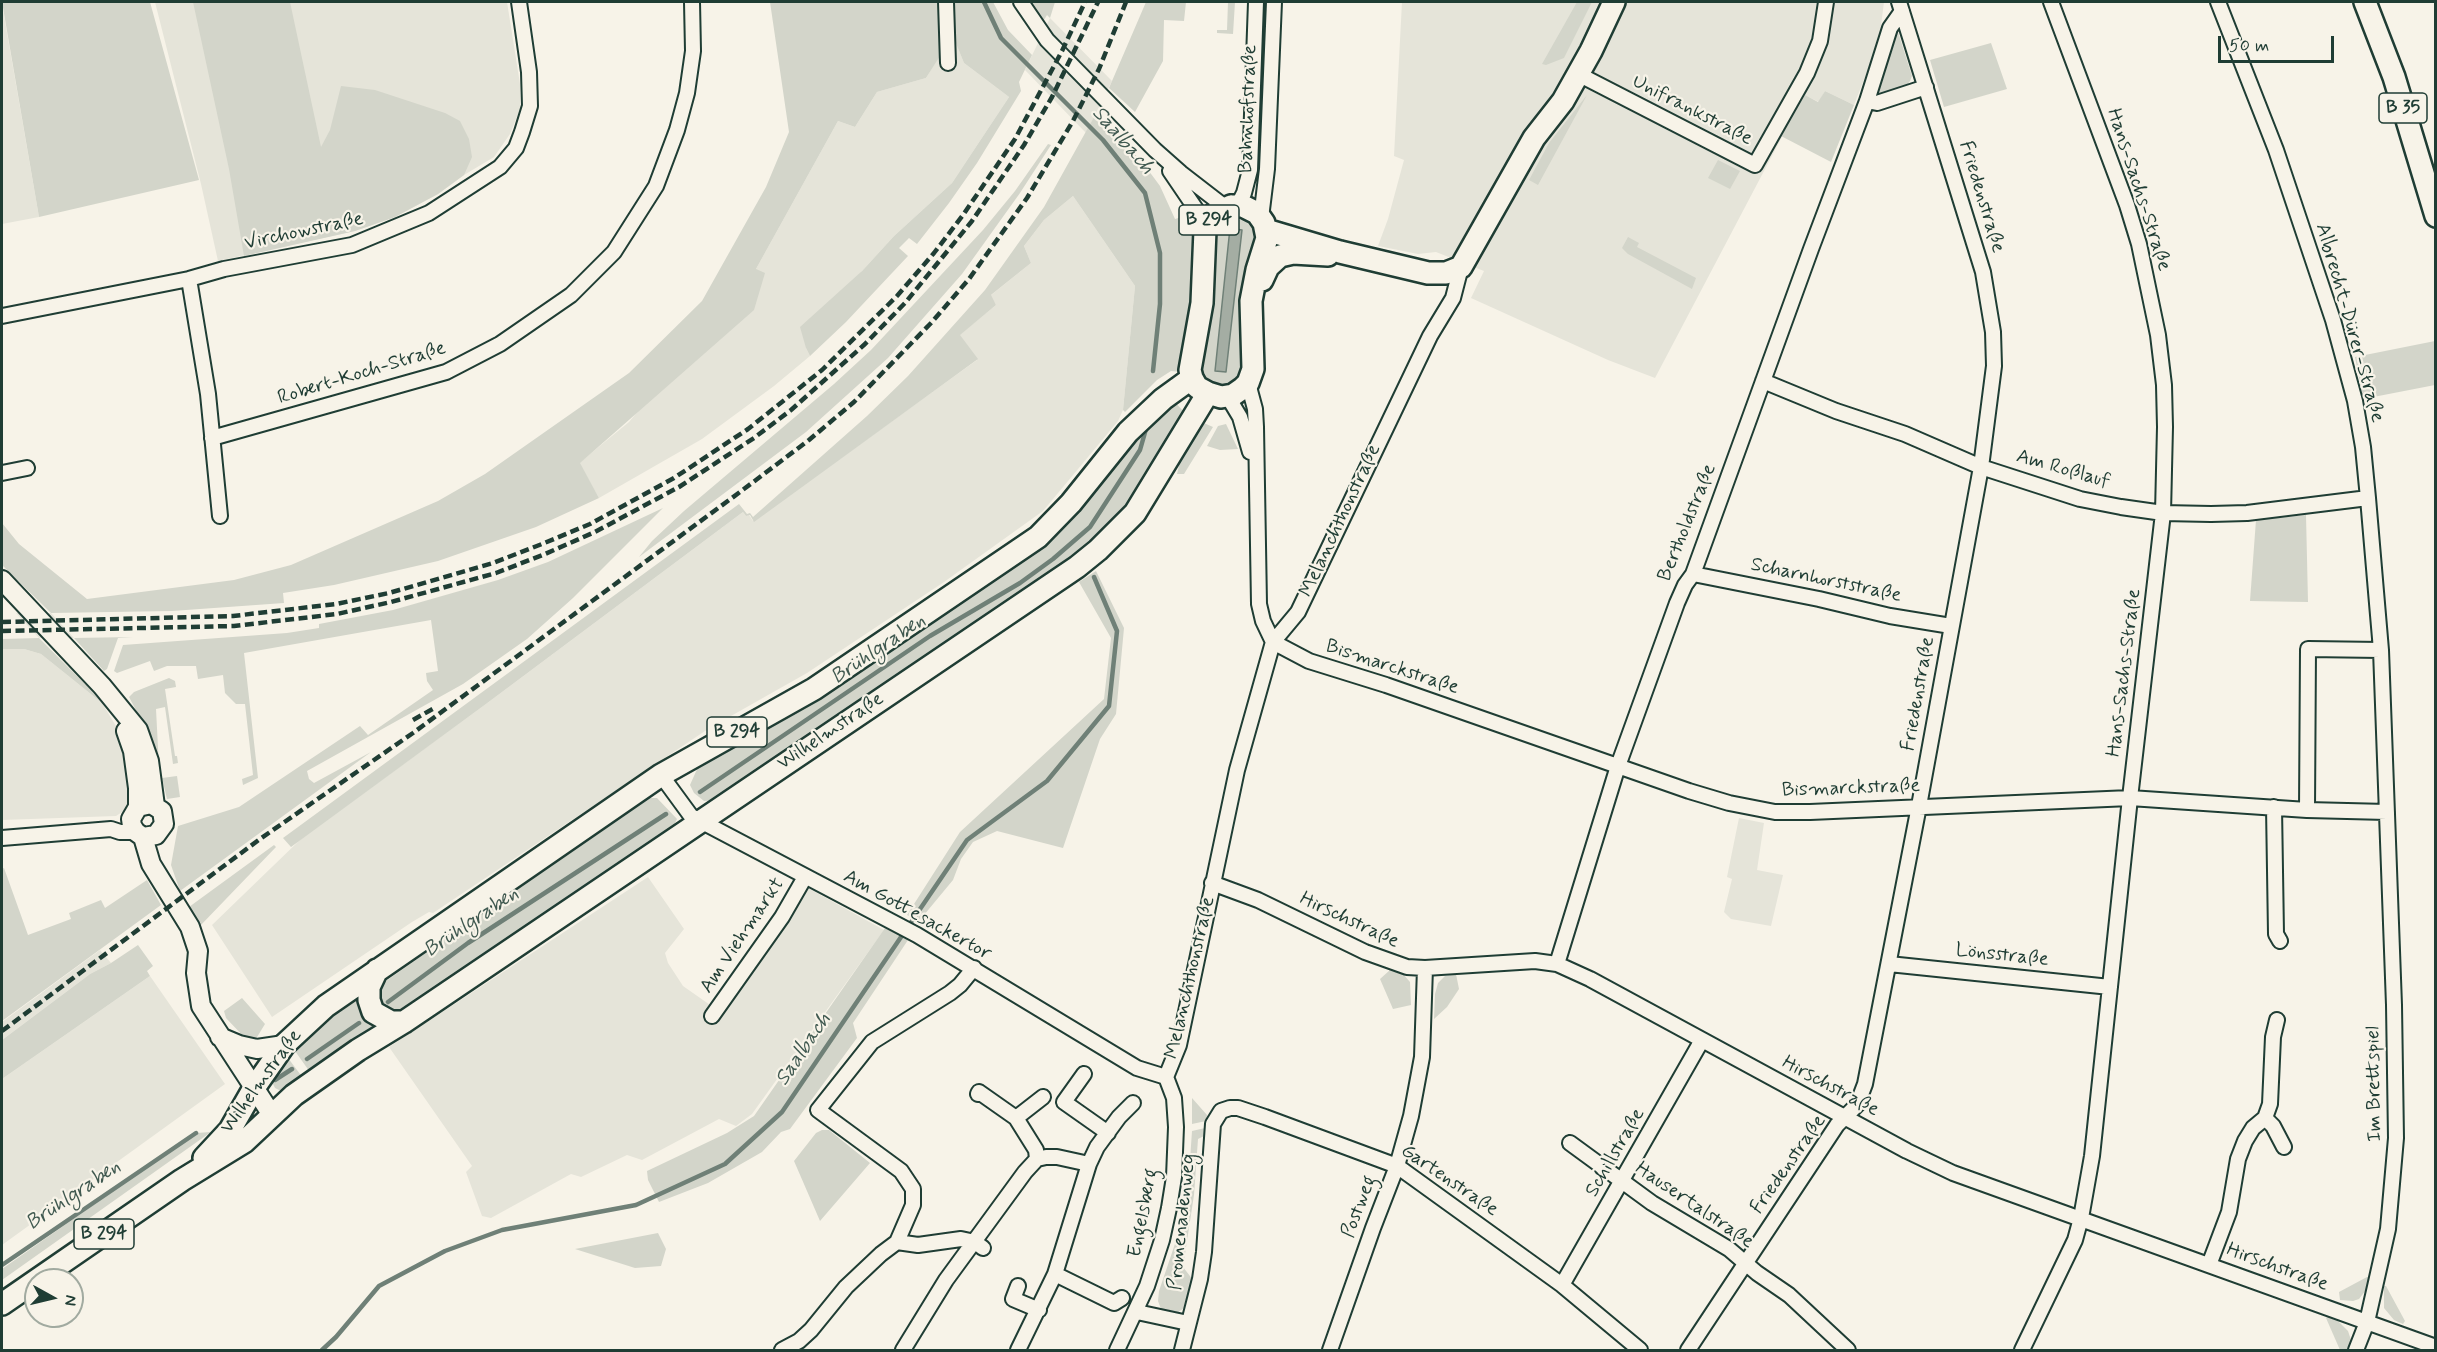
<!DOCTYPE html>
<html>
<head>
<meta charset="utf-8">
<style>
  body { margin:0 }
  #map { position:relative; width:2437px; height:1352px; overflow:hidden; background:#f7f3e8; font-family:Mynerve,sans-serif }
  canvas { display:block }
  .frame { position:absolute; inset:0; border:3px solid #1f3d34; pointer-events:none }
  .north { position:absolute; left:24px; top:1268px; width:60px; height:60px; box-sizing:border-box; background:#f7f3e8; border:2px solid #a1aaa0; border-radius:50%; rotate:98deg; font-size:16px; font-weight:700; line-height:24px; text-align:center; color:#1f3d34 }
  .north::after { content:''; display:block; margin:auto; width:21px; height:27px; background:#1f3d34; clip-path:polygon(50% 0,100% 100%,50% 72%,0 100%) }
  .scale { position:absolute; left:2218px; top:36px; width:116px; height:27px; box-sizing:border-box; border:3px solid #1f3d34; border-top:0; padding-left:8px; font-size:18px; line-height:21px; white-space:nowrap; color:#1f3d34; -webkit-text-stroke:4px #f7f3e8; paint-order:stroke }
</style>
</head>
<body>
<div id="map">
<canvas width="2437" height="1352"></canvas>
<div class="frame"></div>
<div class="north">N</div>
<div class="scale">50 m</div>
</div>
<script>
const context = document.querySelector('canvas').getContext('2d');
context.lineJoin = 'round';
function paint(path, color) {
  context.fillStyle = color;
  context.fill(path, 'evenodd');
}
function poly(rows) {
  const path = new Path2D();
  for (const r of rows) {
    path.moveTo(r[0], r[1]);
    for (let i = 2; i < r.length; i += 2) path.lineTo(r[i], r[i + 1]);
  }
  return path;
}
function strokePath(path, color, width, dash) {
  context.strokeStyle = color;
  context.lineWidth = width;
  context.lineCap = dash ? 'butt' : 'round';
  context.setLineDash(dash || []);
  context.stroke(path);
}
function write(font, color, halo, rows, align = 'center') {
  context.font = font + ' Mynerve,sans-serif';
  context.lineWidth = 4.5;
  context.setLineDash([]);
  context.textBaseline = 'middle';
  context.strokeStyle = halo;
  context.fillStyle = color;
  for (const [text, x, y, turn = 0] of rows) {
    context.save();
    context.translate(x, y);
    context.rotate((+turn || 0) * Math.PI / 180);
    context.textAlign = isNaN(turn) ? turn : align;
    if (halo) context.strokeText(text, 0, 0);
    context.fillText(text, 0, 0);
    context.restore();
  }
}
const built = poly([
  [155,2,507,2,520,84,520,109,510,134,494,157,464,175,438,194,395,217,355,231,218,261,201,184],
  [1402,2,1884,2,1879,41,1854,105,1825,91,1819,102,1804,95,1655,378,1608,360,1471,298,1484,271,1436,252,1418,254,1378,246,1388,219,1404,160,1394,156],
  [2,4,39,217,2,224],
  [1050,18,1112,81,1086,133,1025,70],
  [953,35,964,63,1009,97,952,183,894,236,862,271,806,348,810,356,774,386,702,439,599,498,579,463,629,422,756,269,838,121,855,127,877,92,926,78],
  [1073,196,1135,286,1123,410,1118,421,1043,511,944,582,807,673,708,729,433,913,429,912,412,922,272,1017,212,925,303,837,486,704,743,512,746,516,749,515,753,521,977,360,959,335,996,305,990,296,1031,263,1024,246,1044,220],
  [16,613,51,613,74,638,39,638],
  [2,649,24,649,41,654,102,703,122,736,131,792,130,802,125,810,116,816,2,820],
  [1739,818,1764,823,1757,870,1783,875,1771,926,1731,919,1724,912,1732,879,1727,877],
  [648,877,684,929,665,953,668,963,683,986,723,1014,808,888,884,930,752,1114,736,1126,719,1119,642,1160,627,1155,581,1177,571,1174,491,1218,482,1216,466,1172,472,1166,389,1047],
  [100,950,111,963,90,974,2,1040,2,1022],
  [150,976,225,1084,2,1245,2,1079]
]);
const green = poly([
  [2,2,150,2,199,180,39,217],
  [193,2,290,2,321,147,330,130,341,86,375,90,445,113,460,121,469,139,472,157,464,175,438,194,395,217,355,231,244,256,229,169],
  [770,2,993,2,1008,30,1032,55,1019,82,1021,91,977,163,949,203,917,244,909,238,899,248,908,256,846,322,810,356,806,348,800,327,862,271,894,236,952,183,1009,97,964,63,953,36,926,78,877,92,855,127,838,121,756,269,765,273,754,310,580,463,599,498,536,527,438,561,334,585,283,593,284,603,172,611,51,613,2,565,2,523,19,544,87,599,234,580,291,565,438,501,485,474,629,373,702,301,766,187,789,132],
  [1032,2,1055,2,1050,18,1047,15,1044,20],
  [1146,2,1186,2,1184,21,1164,20,1163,61,1135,112,1109,88],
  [1228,2,1235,2,1233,34,1217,33,1217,30,1227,30],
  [1261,2,1269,2,1262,183,1254,180],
  [1577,2,1592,2,1564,58,1546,65,1542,64],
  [1898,32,1912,76,1910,81,1907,85,1881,95,1876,93,1895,34],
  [1991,43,2007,89,1944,107,1930,60],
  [1825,91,1854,105,1831,162,1781,136,1805,95,1818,102],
  [1587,95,1538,185,1529,180,1549,143],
  [1094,117,1140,159,1160,186,1175,219,1192,214,1196,222,1197,280,1181,372,1171,371,1157,380,1125,412,1123,410,1135,286,1073,196,1044,220,1024,246,1031,263,991,295,996,305,960,335,978,359,754,522,750,515,746,516,743,512,486,704,291,847,283,838,739,504,747,514,750,513,753,517,867,416,908,376,985,290,1044,207],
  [1048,144,1051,145,1020,193,962,274,888,358,806,432,639,557,652,541,684,511,834,384,871,350,983,230,1015,191],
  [1718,160,1740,171,1730,189,1708,178],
  [1229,218,1248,221,1252,225,1257,237,1243,366,1238,378,1227,385,1222,385,1204,377,1200,366,1216,230,1224,220],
  [1628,237,1639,243,1637,247,1696,278,1692,289,1628,254,1622,248],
  [2435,341,2435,385,2363,399,2355,357],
  [1173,400,1185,413,1140,497,1102,539,717,800,704,801,694,793,690,785,698,767,813,701,1057,533,1126,448],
  [1197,420,1213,427,1184,474,1177,474,1184,445],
  [1226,424,1238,449,1220,450,1207,446,1218,426],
  [663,508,573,598,527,639,463,684,307,771,309,779,314,783,371,752,180,891,171,865,178,826,239,807,360,726,368,735,433,690,427,681,426,673,438,671,431,620,244,653,258,778,243,785,242,779,253,775,245,704,236,704,225,693,223,675,198,679,196,666,167,666,154,671,150,661,117,673,114,671,123,645,287,633,319,628,319,624,393,610,498,580,548,562],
  [2306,515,2308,602,2250,601,2256,520],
  [1096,571,1124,628,1116,714,1100,739,1063,848,997,831,973,842,961,859,953,880,919,921,907,915,960,832,1104,699,1111,638,1079,582],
  [133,637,118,638,107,669,104,671,74,638],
  [39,638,86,685,102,703,41,654,24,649,2,649,2,639],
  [169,678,175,681,176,687,165,689,175,756,177,756,178,763,173,764,165,707,156,709,159,767,145,727,129,697,134,692],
  [177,776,180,797,167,799,162,778],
  [646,798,657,798,677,819,674,825,412,1007,397,1012,385,1008,379,995,380,989,386,981],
  [274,845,276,847,200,926,189,907],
  [4,868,28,935,71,919,69,913,101,900,105,908,147,880,161,905,2,1021,2,869],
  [885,928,908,940,853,1023,857,1038,790,1129,781,1132,762,1152,708,1183,659,1202,648,1180,647,1171,727,1133,754,1116],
  [138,945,153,966,147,971,150,976,2,1079,2,1040,90,974,111,963],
  [1390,970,1403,974,1410,982,1411,1005,1393,1009,1380,979],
  [1456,974,1459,989,1447,1007,1434,1019,1435,994,1438,983,1445,976],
  [361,993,370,1022,379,1028,312,1075,295,1051,312,1030],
  [242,998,265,1024,254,1042,244,1037,226,1018,224,1011],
  [285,1054,303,1078,287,1090,279,1090,275,1088,271,1080],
  [1192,1098,1207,1115,1206,1121,1192,1124],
  [1205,1128,1204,1136,1198,1139,1194,1195,1183,1267,1193,1280,1189,1299,1184,1308,1177,1313,1169,1313,1161,1309,1158,1301,1159,1291,1178,1235,1188,1190,1192,1131],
  [822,1130,829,1130,870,1163,820,1221,794,1161,816,1133],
  [211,1132,2,1280,2,1269,196,1133],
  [658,1233,666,1249,661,1266,635,1268,575,1249],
  [2367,1277,2370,1277,2366,1290,2359,1299,2353,1301,2340,1300,2339,1292],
  [2384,1286,2386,1286,2405,1321,2403,1324,2394,1320,2384,1308],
  [2329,1316,2337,1320,2348,1331,2351,1340,2349,1350,2340,1350,2326,1318]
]);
const water = poly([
  [1230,228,1242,230,1226,372,1215,371,1230,228]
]);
const stream = poly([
  [984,2,1001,38,1103,140,1145,193,1160,253,1160,304,1153,371],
  [700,792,930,636,1020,583,1053,559,1090,527,1140,450,1146,429],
  [388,1002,468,943,666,814],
  [307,1059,359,1023],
  [275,1080,292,1069],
  [2,1265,196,1133],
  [322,1350,336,1337,379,1286,445,1251,502,1230,636,1205,725,1164,782,1112,967,840,1047,781,1109,706,1117,631,1094,577]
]);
const street = poly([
  [946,2,948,63],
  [1021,2,1047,40,1155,150,1181,173,1225,207],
  [2218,2,2276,150,2333,320,2355,401,2363,447,2368,498,2381,650,2394,1005,2396,1138,2388,1229,2367,1322,2356,1350],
  [1578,74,1755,165,1807,73,1820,41,1826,2],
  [1867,101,1877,103,1926,87],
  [1170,171,1206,224],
  [1238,205,1244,193,1250,170,1256,2],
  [1261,218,1267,169,1274,2],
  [189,279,208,394,220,516],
  [2,316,189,279,224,269,352,245,429,213,500,167,516,148,522,132,530,106,529,72,519,2],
  [1763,381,1836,411,1905,434,1981,467,2080,499,2121,507,2163,513,2211,514,2247,513,2368,498],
  [1248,383,1255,409,1256,427,1259,604,1263,621,1273,642],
  [1228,397,1240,417,1250,452],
  [212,438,446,372,500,344,571,295,614,252,656,186,677,130,687,93,693,51,692,2],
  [2,473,27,468],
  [1693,574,1819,599,1890,616,1951,626],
  [1273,642,1309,661,1386,685,1689,791,1729,803,1775,812,1810,812,2130,798,2307,810,2387,812],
  [661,775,691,816,917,935,1137,1068,1166,1077],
  [2274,807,2276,934,2280,941],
  [2307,810,2308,649,2381,650],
  [2,838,111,829,120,832,136,832],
  [1212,883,1258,900,1365,952,1407,967,1425,968,1535,961,1557,964,1590,979,1907,1151,1953,1173,2436,1347],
  [1557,964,1618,766,1677,603,1685,585,1693,574,1811,249,1867,101,1890,28,1902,11],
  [1889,964,2110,987],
  [712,1016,782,917,805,877],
  [1084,1074,1064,1102,1108,1133],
  [1166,1077,1179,1045,1237,770,1273,642,1298,612,1430,336,1453,298,1461,267],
  [978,1094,979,1092,1016,1118,1036,1150,1037,1159],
  [1016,1118,1043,1097],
  [2265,1118,2273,1126,2284,1147],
  [1570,1143,1652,1203,1729,1249,1757,1273,1789,1295,1848,1350],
  [897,1242,913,1205,913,1189,901,1171,818,1110,872,1042,950,993,960,985,974,968],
  [2209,1265,2229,1212,2238,1159,2245,1141,2253,1128,2265,1118,2270,1104,2273,1037,2277,1020],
  [1055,1274,1114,1303,1122,1298],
  [1562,1285,1702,1040],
  [1018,1286,1013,1299,1039,1310],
  [1137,1312,1188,1323],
  [782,1350,799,1341,811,1330,846,1287,881,1254,897,1242,918,1245,961,1239,975,1242,983,1248],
  [903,1350,946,1280,1025,1172,1037,1159,1046,1157,1057,1157,1089,1164],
  [1018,1350,1055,1274,1089,1164,1097,1147,1119,1117,1133,1103],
  [1117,1350,1147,1286,1162,1240,1169,1208,1174,1177,1176,1127,1174,1098,1166,1077],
  [1182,1350,1200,1279,1204,1252,1213,1124,1221,1111,1230,1108,1238,1108,1265,1117,1397,1166,1562,1285,1640,1350],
  [1330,1350,1373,1228,1397,1166,1411,1116,1422,1057,1425,968],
  [1688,1350,1837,1125,1857,1105,1865,1084,1919,806,1981,467,1994,366,1993,332,1983,272,1899,2],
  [2022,1350,2075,1240,2081,1218,2092,1156,2130,798,2163,513,2165,427,2164,385,2158,335,2139,244,2127,205,2051,2]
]);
const secondary = poly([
  [2,580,102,686,138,730,149,761,155,806],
  [126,731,133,751,138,788,138,807,131,819,132,826,136,832,143,837,156,835,164,824,162,811,151,804,138,807],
  [143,837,151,864,190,927,198,951,196,973,201,1006,272,1115],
  [220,1037,239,1045,257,1049,284,1045]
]);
const primary = poly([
  [2365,2,2394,77,2436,216],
  [1231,206,1243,206,1257,213,1264,223,1267,238,1257,270,1251,301,1253,369,1248,383,1243,388,1233,395,1221,397,1208,393,1197,387,1192,378,1190,370,1202,303,1205,230,1214,214,1231,206],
  [1266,230,1340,252,1428,273,1446,273,1461,267,1534,138,1563,101,1591,51,1614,2],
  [1262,280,1268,267,1280,256,1293,253,1328,255],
  [377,970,369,987,369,1000,373,1012,391,1022,404,1022],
  [204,1158,230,1130,254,1088,284,1045,326,1006,661,775,814,689,1038,537,1071,503,1128,432,1163,399,1192,378],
  [2,1304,182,1180,244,1142,294,1095,358,1050,404,1022,1077,567,1098,550,1135,513,1208,393]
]);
const rail = poly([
  [2,622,233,616,336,604,389,593,493,563,542,544,590,524,674,478,748,429,822,370,897,296,934,253,963,215,1015,139,1062,51,1085,2],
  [2,631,234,626,337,614,391,602,496,573,545,554,595,532,679,487,754,438,791,410,865,344,905,303,972,221,1024,145,1052,97,1098,2],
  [413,720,436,707],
  [2,1031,260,839,413,733,740,492,809,440,854,402,932,322,969,279,1027,198,1073,121,1099,69,1126,2]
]);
const shields = [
  [2403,108,48],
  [1209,220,60],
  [737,732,60],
  [104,1234,60]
];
const shieldNames = [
  ["B 35",2403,108],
  ["B 294",1209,220],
  ["B 294",737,732],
  ["B 294",104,1234]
];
const streetNames = [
  ["Bahnhofstraße",1249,109,-88],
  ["Unifrankstraße",1692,111,27],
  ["Hans-Sachs-Straße",2138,190,72],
  ["Friedenstraße",1981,197,73],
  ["Virchowstraße",304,232,-12],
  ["Albrecht-Dürer-Straße",2349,323,74],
  ["Robert-Koch-Straße",362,374,-17],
  ["Am Roßlauf",2063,470,16],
  ["Melanchthonstraße",1341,521,-65],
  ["Bertholdstraße",1688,523,-68],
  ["Scharnhorststraße",1826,581,12],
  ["Bismarckstraße",1392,668,18],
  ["Hans-Sachs-Straße",2125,673,-83],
  ["Friedenstraße",1919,694,-80],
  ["Wilhelmstraße",831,732,-34],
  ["Bismarckstraße",1851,789,-2],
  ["Am Gottesackertor",917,916,29],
  ["Hirschstraße",1349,921,25],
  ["Am Viehmarkt",743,936,-56],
  ["Lönsstraße",2002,956,6],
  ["Melanchthonstraße",1191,978,-77],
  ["Wilhelmstraße",262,1082,-54],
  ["Im Brettspiel",2375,1084,-91],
  ["Hirschstraße",1830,1087,28],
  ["Schillstraße",1616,1153,-60],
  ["Friedenstraße",1789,1165,-55],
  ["Gartenstraße",1449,1181,34],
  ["Hausertalstraße",1694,1206,34],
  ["Postweg",1360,1207,-69],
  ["Engelsberg",1144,1213,-79],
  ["Promenadenweg",1183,1222,-84],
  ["Hirschstraße",2277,1268,20]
];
const waterNames = [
  ["Saalbach",1122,141,49],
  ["Brühlgraben",879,650,-34],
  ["Brühlgraben",472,923,-34],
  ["Saalbach",804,1050,-56],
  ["Brühlgraben",74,1196,-34]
];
paint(built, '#e5e4d9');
paint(green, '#d3d5ca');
paint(water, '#a4ada3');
strokePath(water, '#6f8077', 1.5);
strokePath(stream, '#6f8077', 4.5);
strokePath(street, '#1f3d34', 18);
strokePath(secondary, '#1f3d34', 22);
strokePath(primary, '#1f3d34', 26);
strokePath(street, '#f7f3e8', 14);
strokePath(secondary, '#f7f3e8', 18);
strokePath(primary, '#f7f3e8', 21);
strokePath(rail, '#1f3d34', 4.5, [9, 4.5]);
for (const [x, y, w] of shields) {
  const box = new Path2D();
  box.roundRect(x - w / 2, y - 15, w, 30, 4.5);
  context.fillStyle = '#f7f3e8';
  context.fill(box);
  strokePath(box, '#1f3d34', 1.5);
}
write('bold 18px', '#1f3d34', null, shieldNames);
write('20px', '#1f3d34', '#f7f3e8', streetNames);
write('italic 21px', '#405950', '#f7f3e8', waterNames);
</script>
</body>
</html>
